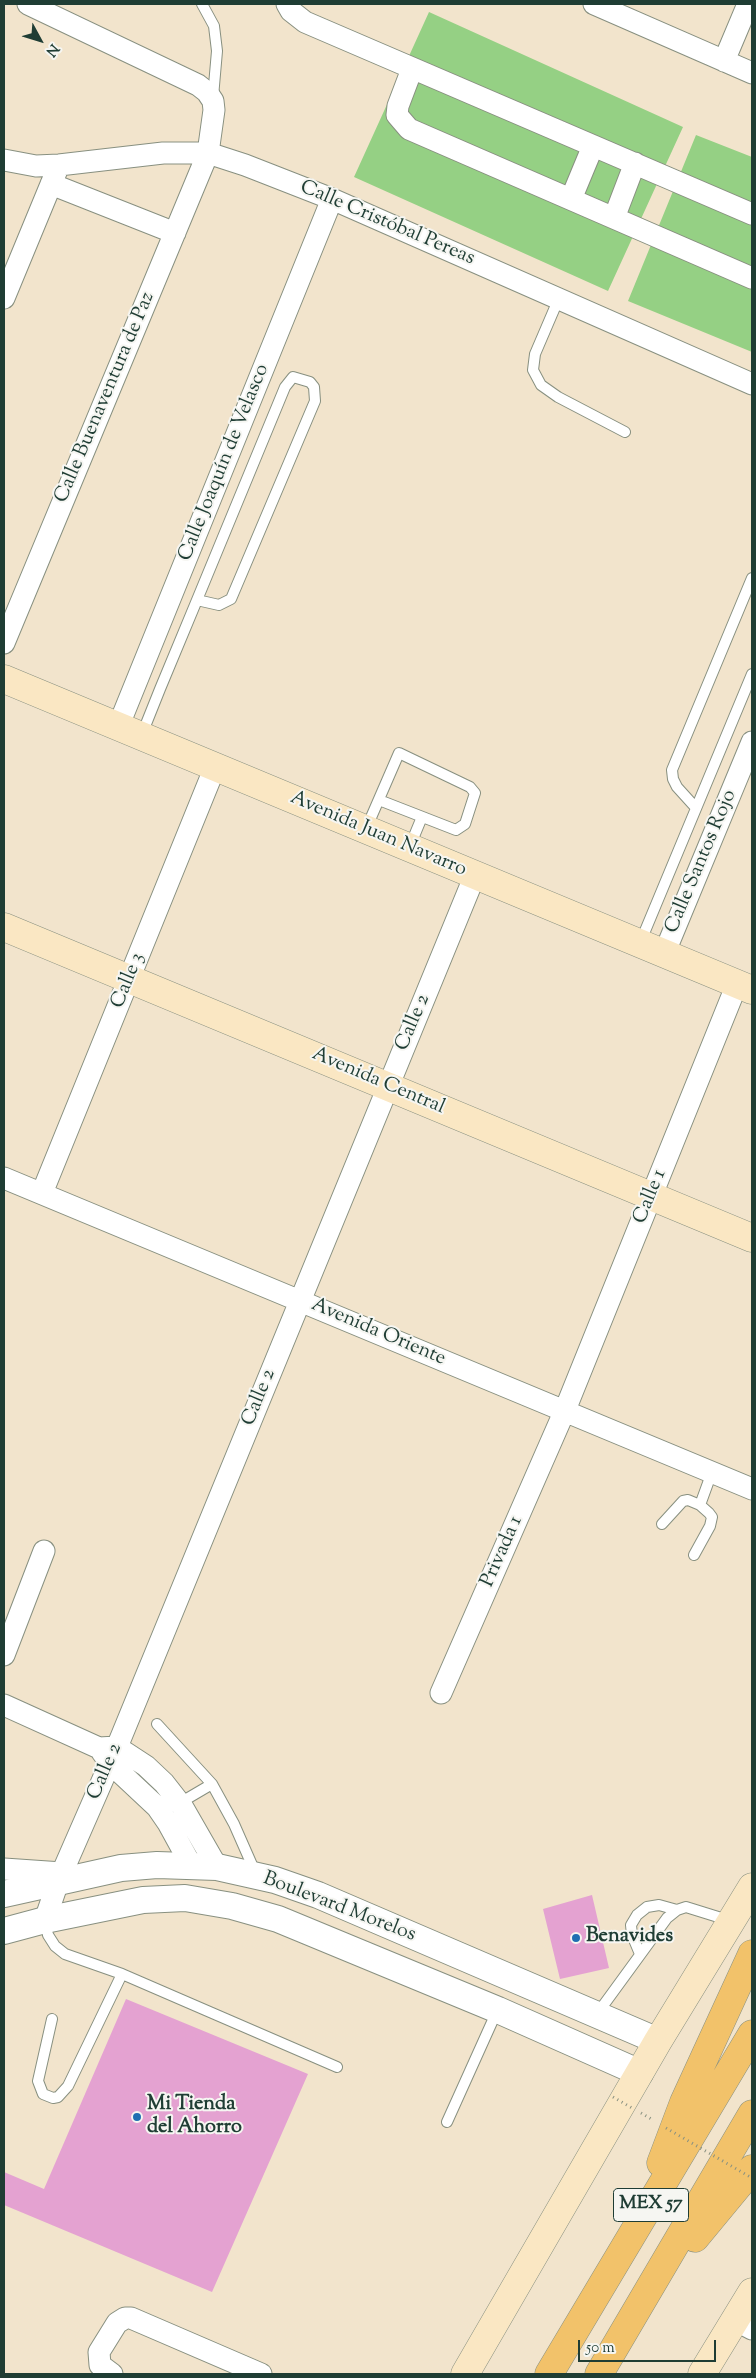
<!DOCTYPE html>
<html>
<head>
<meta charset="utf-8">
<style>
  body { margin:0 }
  #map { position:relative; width:756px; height:2378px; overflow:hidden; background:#f2e4cc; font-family:"Sorts Mill Goudy",serif }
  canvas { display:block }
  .frame { position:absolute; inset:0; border:5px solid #1f3d34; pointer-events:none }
  .north { position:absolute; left:15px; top:15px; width:50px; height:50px; -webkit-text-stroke:4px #f6f6f2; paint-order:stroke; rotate:129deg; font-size:14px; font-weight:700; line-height:20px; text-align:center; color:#1f3d34 }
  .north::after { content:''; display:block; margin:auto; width:18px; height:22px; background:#1f3d34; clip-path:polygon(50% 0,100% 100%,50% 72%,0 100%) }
  .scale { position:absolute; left:578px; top:2340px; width:138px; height:22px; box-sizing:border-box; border:2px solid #1f3d34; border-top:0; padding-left:6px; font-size:15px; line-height:18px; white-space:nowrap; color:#1f3d34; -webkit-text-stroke:4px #f6f6f2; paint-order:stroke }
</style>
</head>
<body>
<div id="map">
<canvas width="756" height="2378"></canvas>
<div class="frame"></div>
<div class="north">N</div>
<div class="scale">50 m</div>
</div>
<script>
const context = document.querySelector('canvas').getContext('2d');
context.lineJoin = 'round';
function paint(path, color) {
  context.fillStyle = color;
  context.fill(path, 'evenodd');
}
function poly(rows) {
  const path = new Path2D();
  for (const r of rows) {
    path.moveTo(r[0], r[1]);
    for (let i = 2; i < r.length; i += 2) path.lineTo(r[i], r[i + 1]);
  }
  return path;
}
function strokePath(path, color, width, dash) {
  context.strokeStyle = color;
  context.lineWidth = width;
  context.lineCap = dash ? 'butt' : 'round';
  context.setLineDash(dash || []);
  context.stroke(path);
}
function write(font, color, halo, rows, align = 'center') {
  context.font = font + ' "Sorts Mill Goudy",serif';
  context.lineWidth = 4;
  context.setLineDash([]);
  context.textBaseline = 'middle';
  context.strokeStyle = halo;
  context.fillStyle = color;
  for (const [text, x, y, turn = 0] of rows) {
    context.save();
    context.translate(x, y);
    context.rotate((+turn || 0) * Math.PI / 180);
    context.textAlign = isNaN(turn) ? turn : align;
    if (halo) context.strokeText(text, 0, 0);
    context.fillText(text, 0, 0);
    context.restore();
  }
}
const green = poly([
  [429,12,683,127,608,291,354,177],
  [696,135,752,157,752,352,628,301]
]);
const building = poly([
  [592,1895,609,1968,560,1979,543,1909],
  [126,1999,308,2074,212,2292,4,2205,4,2172,44,2189]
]);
const path = poly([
  [641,2113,653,2120]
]);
const service = poly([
  [202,4,214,26,217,51,213,97],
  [559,298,535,354,533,370,541,385,558,397,625,432],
  [142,734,160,689,197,600,285,387,293,377,310,382,314,387,315,401,231,599,219,605,197,600],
  [696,808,677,787,673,779,672,770,752,578],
  [366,829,399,753,470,787,475,793,465,824,456,830,379,800],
  [410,846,422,817],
  [640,943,752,674],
  [700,1505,712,1472],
  [662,1524,683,1501,688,1500,700,1505,709,1513,712,1517,710,1526,694,1555],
  [157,1724,212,1784,234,1824,256,1874],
  [178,1804,212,1784],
  [45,1921,48,1935,55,1946,65,1954,122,1974,337,2067],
  [640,1954,632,1935,631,1925,637,1915,647,1907,659,1905,677,1910],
  [597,2014,667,1918,677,1910,686,1907,731,1921],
  [52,2019,38,2081,43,2094,53,2098,58,2097,68,2086,122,1974],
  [447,2122,497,2011]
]);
const minor = poly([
  [287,4,291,11,305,22,752,214],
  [594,4,752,73],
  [724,61,748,4],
  [412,69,398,106,397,115,409,129,752,278],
  [4,160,36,166,59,165,163,153,208,153,245,165,332,199,752,384],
  [51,184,175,233],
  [571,199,593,146],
  [614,218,635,163],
  [4,298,59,165],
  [4,643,208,153,214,110,213,101,207,92,198,85,28,4],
  [118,727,332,199],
  [664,954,752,742],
  [4,1178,752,1489],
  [42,1193,215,767],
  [4,1655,44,1551],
  [441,1693,565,1410,737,984],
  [4,1705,99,1748,117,1747,146,1766,164,1783,182,1806,217,1867],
  [102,1752,110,1763,157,1807,168,1823,191,1865],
  [4,1869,62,1873],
  [45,1920,58,1882,117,1747,475,875],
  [735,2320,752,2329],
  [112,2374,100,2365,99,2352,117,2323,125,2318,131,2318,261,2374]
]);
const tertiary = poly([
  [4,1894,121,1868,157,1865,217,1867,275,1880,318,1895,658,2041],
  [4,1931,45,1920,143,1900,185,1898,232,1906,278,1919,498,2010,640,2073]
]);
const secondary = poly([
  [4,679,752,990],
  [4,927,752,1238],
  [465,2374,658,2041,752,1887],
  [702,2374,752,2292]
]);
const motorway = poly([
  [661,2163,684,2102,752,1954],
  [695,2238,752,2169],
  [549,2374,752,2034],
  [599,2374,752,2114]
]);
const pathBridge = poly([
  [613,2097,632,2108],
  [666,2128,752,2178]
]);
const markers = [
  [576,1938,5,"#1f6fb2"],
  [137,2117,5,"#1f6fb2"]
];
const shields = [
  [651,2205,75]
];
const shieldNames = [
  ["MEX 57",651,2205]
];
const streetNames = [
  ["Calle Cristóbal Pereas",387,224,23],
  ["Calle Buenaventura de Paz",106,398,-67],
  ["Calle Joaquín de Velasco",225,463,-68],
  ["Avenida Juan Navarro",378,835,23],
  ["Calle Santos Rojo",702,862,-67],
  ["Calle 3",129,981,-68],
  ["Calle 2",414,1023,-67],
  ["Avenida Central",378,1082,23],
  ["Calle 1",651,1197,-68],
  ["Avenida Oriente",378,1333,23],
  ["Calle 2",260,1398,-68],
  ["Privada 1",503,1552,-66],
  ["Calle 2",106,1772,-67],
  ["Boulevard Morelos",339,1908,21]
];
const poiNames = [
  ["Benavides",586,1938],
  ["Mi Tienda",147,2106],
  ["del Ahorro",147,2129]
];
paint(green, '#95d084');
paint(building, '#e4a2d1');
strokePath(service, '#889080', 12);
strokePath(minor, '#889080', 23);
strokePath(tertiary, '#889080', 28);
strokePath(secondary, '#889080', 29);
strokePath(motorway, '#889080', 29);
strokePath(path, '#889080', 3, [1, 4]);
strokePath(service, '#fff', 10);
strokePath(minor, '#fff', 21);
strokePath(tertiary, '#fff', 26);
strokePath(secondary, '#fae7c3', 28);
strokePath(motorway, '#f2c26a', 28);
strokePath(pathBridge, '#889080', 3, [1, 4]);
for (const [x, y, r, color] of markers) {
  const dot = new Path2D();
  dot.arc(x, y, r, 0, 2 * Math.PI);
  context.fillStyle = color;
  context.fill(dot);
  strokePath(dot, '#f6f6f2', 2);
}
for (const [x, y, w] of shields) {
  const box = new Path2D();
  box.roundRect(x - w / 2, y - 16.5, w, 33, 4);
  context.fillStyle = '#f6f6f2';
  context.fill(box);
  strokePath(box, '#1f3d34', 1);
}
write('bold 19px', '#1f3d34', null, shieldNames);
write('20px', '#1f3d34', '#f6f6f2', streetNames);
write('bold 20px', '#1f3d34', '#f6f6f2', poiNames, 'left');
</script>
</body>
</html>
